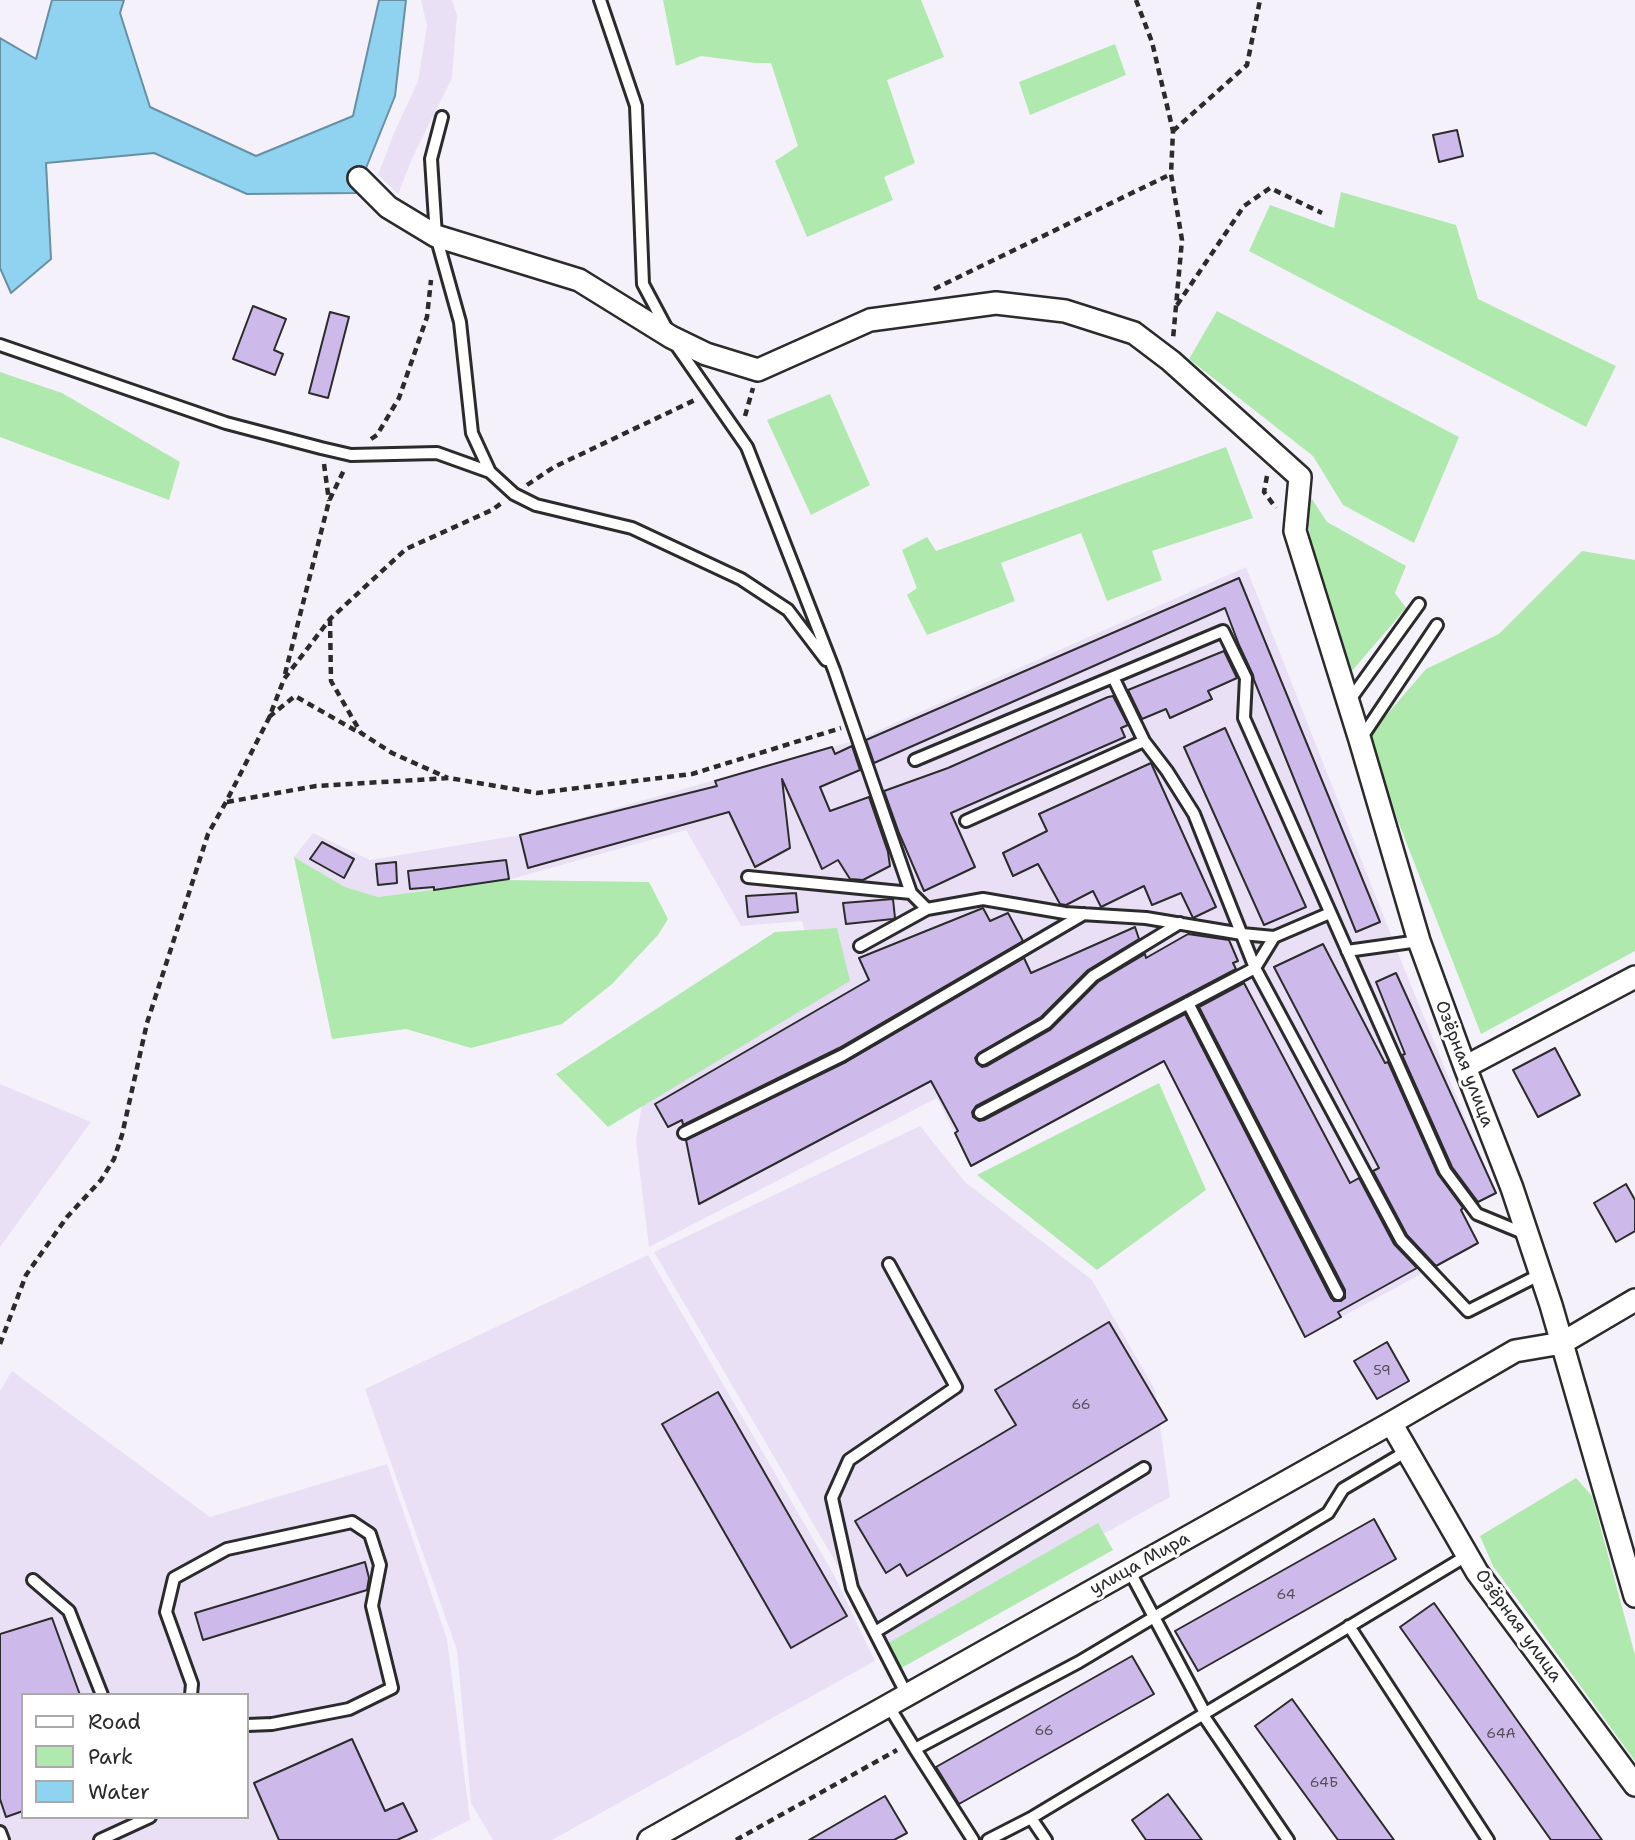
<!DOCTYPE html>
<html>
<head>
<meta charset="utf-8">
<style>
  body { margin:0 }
  #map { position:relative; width:1635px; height:1840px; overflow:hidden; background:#f5f1fb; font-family:"Shantell Sans",sans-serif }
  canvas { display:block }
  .legend { position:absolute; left:21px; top:1693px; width:228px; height:126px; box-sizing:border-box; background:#fff; border:2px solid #aaa; margin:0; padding:9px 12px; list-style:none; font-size:21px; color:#2b2b2b }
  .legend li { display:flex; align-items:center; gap:14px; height:35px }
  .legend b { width:35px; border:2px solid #aaa }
</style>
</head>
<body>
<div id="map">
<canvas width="1635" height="1840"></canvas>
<ul class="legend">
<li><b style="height:9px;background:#fff"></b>Road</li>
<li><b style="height:19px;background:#afe9ae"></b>Park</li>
<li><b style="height:19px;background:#8fd3f1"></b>Water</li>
</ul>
</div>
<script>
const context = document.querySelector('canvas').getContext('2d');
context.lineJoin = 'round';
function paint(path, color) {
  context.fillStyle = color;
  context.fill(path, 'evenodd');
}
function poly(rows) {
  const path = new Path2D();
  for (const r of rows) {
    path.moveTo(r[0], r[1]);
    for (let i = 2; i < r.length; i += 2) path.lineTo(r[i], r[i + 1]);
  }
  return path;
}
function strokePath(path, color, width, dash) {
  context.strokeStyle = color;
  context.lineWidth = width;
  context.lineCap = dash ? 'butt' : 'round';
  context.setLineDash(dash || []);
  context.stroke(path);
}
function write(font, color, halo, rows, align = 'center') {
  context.font = font + ' "Shantell Sans",sans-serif';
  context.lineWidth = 6;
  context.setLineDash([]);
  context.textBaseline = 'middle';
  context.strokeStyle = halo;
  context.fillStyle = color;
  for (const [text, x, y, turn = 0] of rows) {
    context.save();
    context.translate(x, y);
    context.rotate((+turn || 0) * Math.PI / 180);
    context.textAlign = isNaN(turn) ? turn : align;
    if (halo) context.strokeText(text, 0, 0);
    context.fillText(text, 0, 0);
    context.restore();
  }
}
const built = poly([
  [421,0,452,0,457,15,452,78,414,154,398,194,378,175,394,133,418,81,427,26],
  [1246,567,1404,968,1496,1193,1459,1212,1478,1243,1305,1337,1164,1061,971,1166,937,1098,649,1247,636,1141,643,1097,821,998,802,921,741,926,686,830,508,880,378,897,345,887,294,857,313,833,370,860,520,835,857,740],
  [0,1084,91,1122,0,1247],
  [920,1126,965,1182,1092,1280,1155,1390,1170,1497,880,1658,842,1573,654,1252],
  [648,1255,833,1573,875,1661,552,1840,493,1840,471,1803,457,1650,365,1389],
  [12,1371,210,1517,387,1464,447,1639,470,1820,430,1840,0,1840,0,1391],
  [23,1695,247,1695,247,1817,23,1817]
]);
const green = poly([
  [663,0,921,0,944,57,887,80,915,163,884,177,893,200,807,237,775,161,798,146,771,63,755,63,701,56,676,66],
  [1115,44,1126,75,1030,115,1019,82],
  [1341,192,1456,225,1478,299,1616,366,1586,427,1249,251,1270,205,1334,228],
  [1217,311,1459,437,1414,543,1343,505,1313,456,1189,359],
  [0,372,62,393,180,462,169,500,0,437],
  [830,394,870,485,811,515,767,420],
  [1226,447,1253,518,1152,551,1162,580,1107,601,1081,533,1001,563,1015,601,927,635,907,595,917,588,902,550,927,537,936,551],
  [1302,484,1327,522,1406,566,1395,593,1406,608,1351,672,1313,555],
  [1582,551,1635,560,1635,951,1481,1034,1366,739,1426,669,1499,634],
  [294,857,345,887,378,897,508,880,649,882,668,919,658,935,612,984,562,1024,471,1048,406,1029,332,1039],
  [837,928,850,981,608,1127,556,1074,775,932],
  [1159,1083,1206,1190,1097,1270,977,1175],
  [1576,1478,1592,1496,1635,1655,1635,1761,1493,1566,1480,1536],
  [1098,1523,1113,1550,896,1671,883,1646]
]);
const water = poly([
  [52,0,124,0,120,13,150,107,256,156,353,116,379,0,406,0,395,96,356,193,247,194,154,153,46,163,51,259,11,293,0,268,0,38,36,59,52,0]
]);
const building = poly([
  [1457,130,1463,156,1439,162,1433,135,1457,130],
  [253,306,286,319,274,350,283,354,275,375,233,359,253,306],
  [330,312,349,317,328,398,309,393,330,312],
  [1239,578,1380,922,1356,932,1254,680,1253,675,1239,645,1225,608,874,763,866,740,1239,578],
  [1224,651,1237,678,1208,691,1212,699,1170,718,1166,709,1142,719,1128,690,1224,651],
  [1113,696,1128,725,1121,728,1125,737,951,813,975,867,924,891,899,833,884,791,948,768,1108,697,1113,696],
  [1225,728,1306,907,1264,925,1184,747,1225,728],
  [852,746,860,770,820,787,830,811,869,797,888,852,890,866,863,880,850,879,838,860,822,869,782,779,790,848,755,867,729,812,528,868,520,835,717,786,715,781,832,747,835,754,852,746],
  [1151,763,1216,907,1193,918,1181,893,1152,905,1144,886,1101,907,1093,891,1066,905,1060,904,1038,864,1013,876,1003,853,1047,831,1039,814,1151,763],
  [322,842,354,859,344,878,310,859,322,842],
  [506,860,509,879,434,890,434,887,410,889,408,871,506,860],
  [396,862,397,883,378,885,376,864,396,862],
  [796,893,798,912,748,917,746,896,796,893],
  [893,899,895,918,893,919,846,924,843,903,893,899],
  [983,908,990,921,1008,913,1023,941,839,1048,683,1125,682,1120,668,1127,655,1104,869,980,859,958,983,908],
  [1135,927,1139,939,1088,970,1041,1017,979,1053,975,1058,977,1063,982,1067,987,1066,1050,1030,1098,982,1145,954,1146,958,1188,934,1229,940,1238,961,1233,963,1236,969,976,1106,972,1112,973,1117,979,1121,984,1120,1185,1014,1331,1298,1334,1301,1341,1301,1345,1298,1345,1290,1199,1007,1244,983,1350,1183,1359,1178,1394,1244,1417,1268,1338,1312,1341,1317,1305,1337,1164,1061,971,1166,955,1133,958,1131,931,1081,699,1204,686,1140,846,1062,1024,958,1031,973,1135,927],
  [1323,944,1385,1063,1388,1062,1438,1174,1463,1208,1461,1210,1478,1243,1436,1266,1407,1235,1373,1171,1379,1168,1274,967,1323,944],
  [1396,973,1496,1193,1478,1202,1452,1167,1402,1055,1405,1054,1376,982,1396,973],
  [1555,1048,1580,1095,1538,1117,1513,1070,1555,1048],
  [1626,1184,1635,1200,1635,1231,1616,1242,1594,1203,1626,1184],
  [1109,1322,1167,1420,907,1576,900,1564,886,1573,855,1521,1016,1425,995,1390,1109,1322],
  [1387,1342,1409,1381,1377,1399,1354,1361,1387,1342],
  [718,1392,847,1616,791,1648,662,1424,718,1392],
  [1374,1519,1396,1559,1198,1671,1175,1631,1374,1519],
  [365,1562,369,1578,367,1590,203,1640,195,1613,365,1562],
  [1434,1603,1602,1840,1551,1840,1400,1627,1434,1603],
  [52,1618,80,1695,23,1695,23,1811,6,1817,0,1799,0,1634,52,1618],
  [1132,1656,1154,1694,959,1804,936,1767,1132,1656],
  [1292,1699,1394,1840,1338,1840,1255,1726,1292,1699],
  [352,1739,385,1811,403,1803,417,1831,397,1840,279,1840,254,1783,352,1739],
  [1168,1794,1202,1840,1146,1840,1132,1820,1168,1794],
  [885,1796,907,1833,894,1840,809,1840,885,1796]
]);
const path = poly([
  [1136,0,1152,42,1173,131,1171,174,1182,240,1173,339],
  [1173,131,1247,65,1260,0],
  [934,289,1171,174],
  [1177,305,1244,206,1270,188,1322,213],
  [745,416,753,388],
  [371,439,377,435,399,398,427,317,431,280],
  [324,464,329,501],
  [1267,476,1264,492,1276,508],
  [527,485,554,467,697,399],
  [330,619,331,681,361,733,392,753,448,778],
  [285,674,329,501,345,468],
  [269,717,295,696,358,732],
  [227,802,316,786,449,778,537,793,692,774,841,728],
  [0,1344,26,1275,67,1217,101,1180,114,1159,122,1135,147,1023,208,834,226,802,269,718,284,679,330,619,406,549,492,510,503,502],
  [736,1840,897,1750]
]);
const service = poly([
  [600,0,636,106,643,284,668,331],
  [442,117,431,159,436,236,460,322,472,433,490,472,514,494,536,505,632,528,741,579,788,610,826,660],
  [0,345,226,423,321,448,351,455,437,453,490,472],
  [676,345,747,447,834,670,911,893,927,909,983,899,1065,913,1146,918,1242,934,1274,937],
  [1113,677,1144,741,1167,771,1194,814,1255,968,1401,1240,1468,1311,1541,1274],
  [1349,701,1419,604],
  [1360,740,1437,625],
  [915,760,1223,631,1246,678,1244,718,1445,1171,1477,1214,1528,1235],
  [966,821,1144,741],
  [748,877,911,893],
  [860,946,927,909],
  [1347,951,1419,941],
  [1188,1003,1338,1294],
  [983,1059,1046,1023,1093,976,1180,923],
  [980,1113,1255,968,1274,937,1330,913],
  [684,1133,843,1055,1084,914],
  [889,1264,956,1387,849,1460,832,1498,852,1588,907,1695],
  [1129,1570,1205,1713],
  [33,1580,69,1611,102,1695],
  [1349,1626,1488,1840],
  [875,1632,1144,1468],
  [191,1695,192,1684,166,1612,174,1578,227,1549,352,1522,370,1534,380,1565,372,1606,392,1688,349,1709,272,1724,247,1725],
  [888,1705,915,1749,1079,1662,1328,1513,1343,1489,1407,1451],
  [1203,1715,1288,1840],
  [915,1749,973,1840],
  [1031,1818,1046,1840],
  [0,1832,3,1840],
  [100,1840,150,1817],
  [988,1840,1031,1818,1468,1555]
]);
const minor = poly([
  [359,178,388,207,436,236,579,280,671,337,706,354,758,370,870,320,996,303,1065,311,1134,333,1171,361,1300,477,1295,531,1360,740,1419,941,1465,1067,1512,1188,1551,1305,1635,1596],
  [1465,1067,1635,977],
  [1391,1423,1477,1572,1635,1785],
  [649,1840,1391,1423,1515,1351,1562,1343,1635,1300]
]);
const numberNames = [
  ["59",1382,1371],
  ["66",1081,1405],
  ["64",1286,1595],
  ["66",1044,1731],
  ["64А",1501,1734],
  ["64Б",1324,1783]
];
const streetNames = [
  ["Озёрная улица",1464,1064,69],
  ["улица Мира",1140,1564,-29],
  ["Озёрная улица",1518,1626,54]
];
paint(built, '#e9e0f6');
paint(green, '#afe9ae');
paint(water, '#8fd3f1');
strokePath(water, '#6790a2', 2);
paint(building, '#cebaea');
strokePath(building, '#2b2b2b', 2);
strokePath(service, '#2b2b2b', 16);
strokePath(minor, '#2b2b2b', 26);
strokePath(path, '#2b2b2b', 4.5, [7, 5]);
strokePath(service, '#fff', 10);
strokePath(minor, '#fff', 21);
write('14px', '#544f5b', null, numberNames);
write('18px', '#2b2b2b', '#fff', streetNames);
</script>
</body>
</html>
